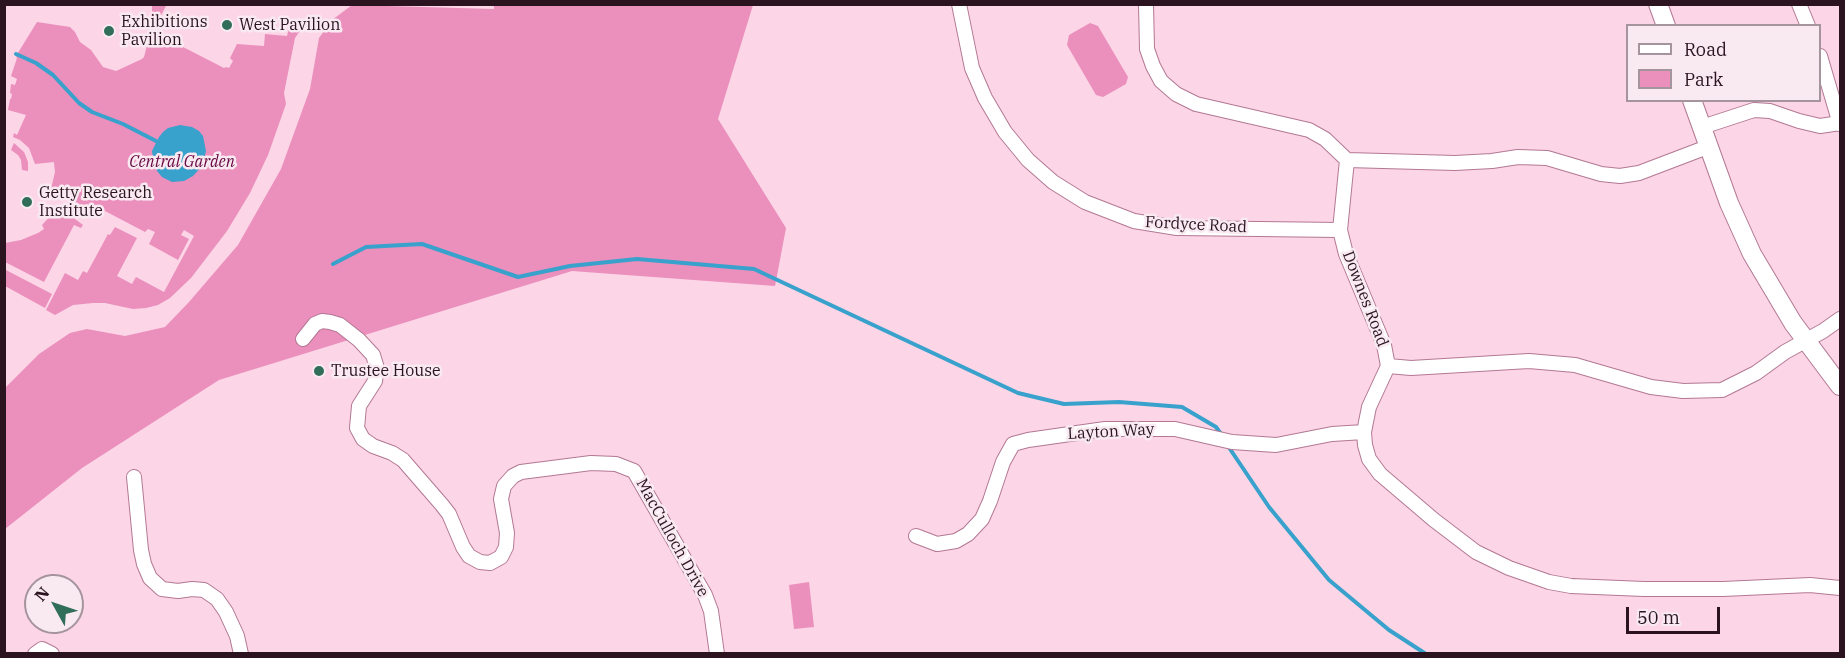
<!DOCTYPE html>
<html>
<head>
<meta charset="utf-8">
<style>
  body { margin:0 }
  #map { position:relative; width:1845px; height:658px; overflow:hidden; background:#fcd5e6; font-family:"IBM Plex Serif",serif }
  canvas { display:block }
  .frame { position:absolute; inset:0; border:6px solid #2b1420; pointer-events:none }
  .legend { position:absolute; left:1626px; top:24px; width:195px; height:78px; box-sizing:border-box; background:#f8eaf0; border:2px solid #a6949d; margin:0; padding:8px 10px; list-style:none; font-size:18px; color:#2b1420 }
  .legend li { display:flex; align-items:center; gap:12px; height:30px }
  .legend b { width:30px; border:2px solid #a6949d }
  .north { position:absolute; left:24px; top:574px; width:60px; height:60px; box-sizing:border-box; background:#f8eaf0; border:2px solid #a6949d; border-radius:50%; rotate:310deg; font-size:16px; font-weight:700; line-height:24px; text-align:center; color:#2b1420 }
  .north::after { content:''; display:block; margin:auto; width:21px; height:27px; background:#306e5a; clip-path:polygon(50% 0,100% 100%,50% 72%,0 100%) }
  .scale { position:absolute; left:1626px; top:607px; width:94px; height:27px; box-sizing:border-box; border:3px solid #2b1420; border-top:0; padding-left:8px; font-size:18px; line-height:21px; white-space:nowrap; color:#2b1420; -webkit-text-stroke:4px #f8eaf0; paint-order:stroke }
</style>
</head>
<body>
<div id="map">
<canvas width="1845" height="658"></canvas>
<div class="frame"></div>
<ul class="legend">
<li><b style="height:8px;background:#fff"></b>Road</li>
<li><b style="height:16px;background:#eb8fbd"></b>Park</li>
</ul>
<div class="north">N</div>
<div class="scale">50 m</div>
</div>
<script>
const context = document.querySelector('canvas').getContext('2d');
context.lineJoin = 'round';
function paint(path, color) {
  context.fillStyle = color;
  context.fill(path, 'evenodd');
}
function poly(rows) {
  const path = new Path2D();
  for (const r of rows) {
    path.moveTo(r[0], r[1]);
    for (let i = 2; i < r.length; i += 2) path.lineTo(r[i], r[i + 1]);
  }
  return path;
}
function strokePath(path, color, width, dash) {
  context.strokeStyle = color;
  context.lineWidth = width;
  context.lineCap = dash ? 'butt' : 'round';
  context.setLineDash(dash || []);
  context.stroke(path);
}
function write(font, color, halo, rows, align = 'center') {
  context.font = font + ' "IBM Plex Serif",serif';
  context.lineWidth = 5;
  context.setLineDash([]);
  context.textBaseline = 'middle';
  context.strokeStyle = halo;
  context.fillStyle = color;
  for (const [text, x, y, turn = 0] of rows) {
    context.save();
    context.translate(x, y);
    context.rotate((+turn || 0) * Math.PI / 180);
    context.textAlign = isNaN(turn) ? turn : align;
    if (halo) context.strokeText(text, 0, 0);
    context.fillText(text, 0, 0);
    context.restore();
  }
}
const green = poly([
  [494,4,753,5,718,119,786,228,775,286,572,271,219,380,82,468,5,529,5,388,39,354,70,333,87,329,125,336,165,327,189,302,238,245,281,169,310,89,319,38,332,20,352,5,494,9],
  [152,5,162,5,166,6,158,21,150,17,152,12],
  [37,22,70,27,75,32,80,42,91,50,103,67,116,71,142,59,144,57,151,30,177,43,176,45,182,48,183,47,224,68,226,67,229,68,233,61,230,58,237,44,264,46,265,34,287,36,289,28,301,29,295,38,284,93,286,104,268,155,250,193,227,231,191,278,170,298,158,305,146,308,133,309,105,303,93,303,73,305,55,315,46,310,65,273,78,280,83,271,87,273,108,234,110,235,115,227,137,238,117,276,132,284,136,277,164,292,194,236,184,230,181,235,189,239,178,260,149,244,155,232,148,229,145,232,105,211,101,216,99,215,51,189,55,172,54,162,35,164,29,148,20,140,13,137,14,133,17,135,26,115,8,110,10,99,11,99,12,94,10,93,11,84,15,85,17,79,11,76,17,58,16,56],
  [1090,23,1098,26,1128,77,1126,84,1103,97,1096,95,1067,45,1069,35],
  [14,143,24,152,28,162,28,171,22,170,21,160,18,155,11,150],
  [59,207,83,225,81,228,74,225,44,282,5,262,5,243,21,240,38,233,44,229,42,225],
  [4,269,52,294,45,308,5,286],
  [809,582,814,627,794,629,789,585]
]);
const water = poly([
  [180,125,192,127,199,131,203,136,206,151,202,166,193,176,184,181,172,182,162,177,157,171,154,165,152,151,159,137,163,132,168,128]
]);
const stream = poly([
  [16,54,36,63,53,75,79,103,92,112,123,124,156,141],
  [333,264,366,247,422,244,518,277,570,266,637,259,754,269,1018,393,1064,404,1119,402,1182,407,1216,427,1221,434],
  [1228,446,1269,507,1329,580,1389,630,1426,654]
]);
const minor = poly([
  [959,4,972,68,985,98,1005,132,1028,160,1053,182,1085,202,1134,221,1177,228,1340,230],
  [1146,4,1147,49,1153,66,1161,81,1176,94,1196,104,1309,130,1325,139,1347,160,1455,163,1492,161,1518,157,1547,158,1601,174,1620,176,1639,173,1710,146],
  [1799,4,1808,26],
  [1820,56,1840,124],
  [1702,127,1754,110,1770,111,1799,121,1820,126,1840,123],
  [1347,160,1340,230,1346,254,1384,345,1388,366],
  [303,339,315,324,322,321,330,322,340,325,359,340,373,355,377,368,375,381,359,406,357,428,363,439,373,446,392,453,403,460,442,505,449,514,463,547,469,556,480,562,490,563,501,557,506,547,507,533,501,499,504,486,513,476,521,472,591,463,616,464,634,471,705,595,711,611,717,654],
  [1388,366,1369,407,1364,432,1365,445,1369,459,1380,474,1434,520,1476,552,1509,568,1549,582,1571,586,1644,589,1723,589,1810,585,1840,588],
  [1388,366,1411,368,1529,361,1575,365,1651,387,1683,391,1722,390,1756,373,1785,352,1823,331,1840,319],
  [134,477,141,550,144,564,150,578,162,589,178,591,192,589,204,590,217,599,226,612,237,636,241,654],
  [916,536,937,544,956,541,968,534,982,519,990,501,1003,462,1013,444,1028,440,1105,429,1175,429,1232,442,1276,445,1332,434,1364,432],
  [35,654,42,649,52,654]
]);
const secondary = poly([
  [1658,4,1666,26],
  [1692,100,1729,203,1752,254,1793,323,1840,386]
]);
const markers = [
  [227,25,6,"#306e5a"],
  [109,31,6,"#306e5a"],
  [27,202,6,"#306e5a"],
  [319,371,6,"#306e5a"]
];
const poiNames = [
  ["Exhibitions",121,22],
  ["Pavilion",121,40],
  ["West Pavilion",239,25],
  ["Getty Research",39,193],
  ["Institute",39,211],
  ["Trustee House",331,371]
];
const parkNames = [
  ["Central Garden",182,162]
];
const streetNames = [
  ["Fordyce Road",1196,225,3],
  ["Downes Road",1365,299,69],
  ["Layton Way",1111,432,-3],
  ["MacCulloch Drive",672,538,61]
];
paint(green, '#eb8fbd');
paint(water, '#38a1cc');
strokePath(stream, '#38a1cc', 4);
strokePath(minor, '#b37894', 16);
strokePath(secondary, '#b37894', 20);
strokePath(minor, '#fff', 14);
strokePath(secondary, '#fff', 18);
for (const [x, y, r, color] of markers) {
  const dot = new Path2D();
  dot.arc(x, y, r, 0, 2 * Math.PI);
  context.fillStyle = color;
  context.fill(dot);
  strokePath(dot, '#f8eaf0', 2);
}
write('16px', '#2b1420', '#f8eaf0', poiNames, 'left');
write('italic 16px', '#680944', '#f8eaf0', parkNames);
write('16px', '#2b1420', '#f8eaf0', streetNames);
</script>
</body>
</html>
